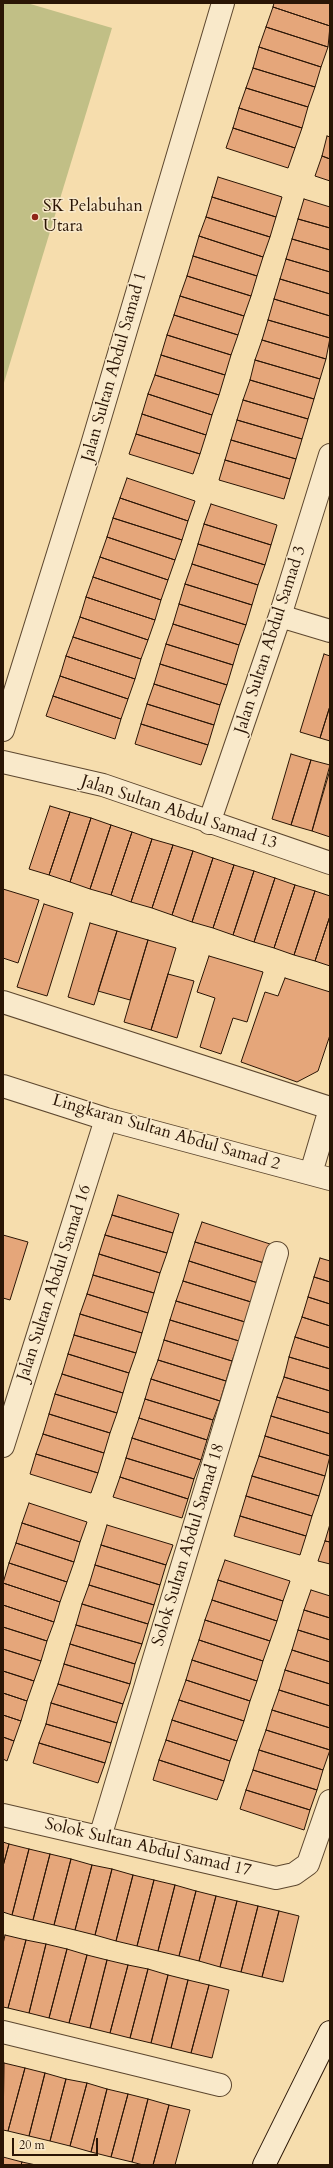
<!DOCTYPE html>
<html>
<head>
<meta charset="utf-8">
<style>
  body { margin:0 }
  #map { position:relative; width:333px; height:2168px; overflow:hidden; background:#f6ddad; font-family:Cardo,serif }
  canvas { display:block }
  .frame { position:absolute; inset:0; border:4px solid #2a1505; pointer-events:none }
  .scale { position:absolute; left:12px; top:2138px; width:86px; height:18px; box-sizing:border-box; border:2px solid #2a1505; border-top:0; padding-left:5px; font-size:12px; line-height:14px; white-space:nowrap; color:#2a1505; -webkit-text-stroke:3px #f9e9ca; paint-order:stroke }
</style>
</head>
<body>
<div id="map">
<canvas width="333" height="2168"></canvas>
<div class="frame"></div>
<div class="scale">20 m</div>
</div>
<script>
const context = document.querySelector('canvas').getContext('2d');
context.lineJoin = 'round';
function paint(path, color) {
  context.fillStyle = color;
  context.fill(path, 'evenodd');
}
function poly(rows) {
  const path = new Path2D();
  for (const r of rows) {
    path.moveTo(r[0], r[1]);
    for (let i = 2; i < r.length; i += 2) path.lineTo(r[i], r[i + 1]);
  }
  return path;
}
function strokePath(path, color, width, dash) {
  context.strokeStyle = color;
  context.lineWidth = width;
  context.lineCap = dash ? 'butt' : 'round';
  context.setLineDash(dash || []);
  context.stroke(path);
}
function write(font, color, halo, rows, align = 'center') {
  context.font = font + ' Cardo,serif';
  context.lineWidth = 3;
  context.setLineDash([]);
  context.textBaseline = 'middle';
  context.strokeStyle = halo;
  context.fillStyle = color;
  for (const [text, x, y, turn = 0] of rows) {
    context.save();
    context.translate(x, y);
    context.rotate((+turn || 0) * Math.PI / 180);
    context.textAlign = isNaN(turn) ? turn : align;
    if (halo) context.strokeText(text, 0, 0);
    context.fillText(text, 0, 0);
    context.restore();
  }
}
const green = poly([
  [3,3,27,3,112,28,3,386]
]);
const building = poly([
  [274,3,330,3,330,26,273,7,274,3],
  [273,7,330,26,328,47,266,27,273,7],
  [266,27,328,47,321,67,259,47,266,27],
  [259,47,321,67,315,87,253,68,259,47],
  [253,68,315,87,308,107,246,88,253,68],
  [246,88,308,107,302,128,239,108,246,88],
  [239,108,302,128,295,148,233,128,239,108],
  [233,128,295,148,288,168,226,148,233,128],
  [327,136,330,137,330,159,322,156,327,136],
  [322,156,330,159,330,181,315,176,322,156],
  [218,177,282,197,276,217,212,197,218,177],
  [212,197,276,217,270,237,206,217,212,197],
  [304,199,330,207,330,228,298,219,304,199],
  [206,217,270,237,263,257,199,236,206,217],
  [298,219,330,228,330,250,292,239,298,219],
  [199,236,263,257,257,276,193,256,199,236],
  [292,239,330,250,330,272,286,259,292,239],
  [193,256,257,276,251,296,187,276,193,256],
  [286,259,330,272,330,294,280,279,286,259],
  [187,276,251,296,244,316,180,296,187,276],
  [280,279,330,294,330,316,274,299,280,279],
  [180,296,244,316,238,335,174,315,180,296],
  [274,299,330,316,330,338,268,320,274,299],
  [174,315,238,335,231,355,167,335,174,315],
  [268,320,330,338,326,359,262,340,268,320],
  [167,335,231,355,225,375,161,355,167,335],
  [262,340,326,359,320,379,255,360,262,340],
  [161,355,225,375,219,395,155,375,161,355],
  [255,360,320,379,314,399,250,380,255,360],
  [155,375,219,395,212,415,148,394,155,375],
  [250,380,314,399,308,419,243,400,250,380],
  [148,394,212,415,206,435,142,414,148,394],
  [243,400,308,419,302,439,237,420,243,400],
  [142,414,206,435,200,454,136,434,142,414],
  [237,420,302,439,296,459,231,440,237,420],
  [136,434,200,454,193,474,129,454,136,434],
  [231,440,296,459,290,479,225,460,231,440],
  [225,460,290,479,284,499,219,480,225,460],
  [127,478,195,501,188,521,120,498,127,478],
  [120,498,188,521,182,540,113,518,120,498],
  [211,504,277,525,271,545,204,524,211,504],
  [113,518,182,540,175,560,107,537,113,518],
  [204,524,271,545,265,565,198,544,204,524],
  [107,537,175,560,168,580,100,557,107,537],
  [198,544,265,565,258,585,192,564,198,544],
  [100,557,168,580,161,600,93,577,100,557],
  [192,564,258,585,252,605,185,584,192,564],
  [93,577,161,600,155,620,86,597,93,577],
  [185,584,252,605,246,625,179,604,185,584],
  [86,597,155,620,148,640,80,617,86,597],
  [179,604,246,625,239,645,173,624,179,604],
  [80,617,148,640,141,659,73,637,80,617],
  [173,624,239,645,233,665,166,644,173,624],
  [73,637,141,659,135,679,66,656,73,637],
  [166,644,233,665,227,685,160,664,166,644],
  [324,654,330,656,330,706,320,738,300,732,324,654],
  [66,656,135,679,128,699,60,676,66,656],
  [160,664,227,685,220,705,154,684,160,664],
  [60,676,128,699,121,719,53,696,60,676],
  [154,684,220,705,214,725,147,704,154,684],
  [53,696,121,719,115,739,46,716,53,696],
  [147,704,214,725,208,745,141,724,147,704],
  [330,706,330,741,320,738,330,706],
  [141,724,208,745,201,765,135,744,141,724],
  [291,754,311,760,291,825,272,819,291,754],
  [311,760,330,765,312,831,291,825,311,760],
  [330,770,330,837,312,831,330,770],
  [50,806,70,812,49,875,29,869,50,806],
  [70,812,91,818,70,882,49,875,70,812],
  [91,818,111,825,90,889,70,882,91,818],
  [111,825,132,832,111,895,90,889,111,825],
  [132,832,152,839,131,902,111,895,132,832],
  [152,839,173,845,152,908,131,902,152,839],
  [173,845,193,851,172,915,152,908,173,845],
  [193,851,213,858,192,922,172,915,193,851],
  [213,858,234,865,213,928,192,922,213,858],
  [234,865,254,871,233,935,213,928,234,865],
  [254,871,275,878,254,942,233,935,254,871],
  [275,878,295,885,274,948,254,942,275,878],
  [295,885,315,891,294,955,274,948,295,885],
  [3,889,39,900,18,963,3,958,3,889],
  [315,891,330,896,330,916,315,961,294,955,315,891],
  [44,904,73,913,47,996,17,987,44,904],
  [330,916,330,966,315,961,330,916],
  [90,923,117,931,94,1005,68,997,90,923],
  [117,931,148,940,130,1000,98,991,117,931],
  [148,940,176,948,151,1030,124,1022,148,940],
  [209,956,263,972,247,1022,233,1018,221,1054,200,1047,215,998,197,992,209,956],
  [168,974,194,981,177,1038,151,1030,168,974],
  [285,978,330,992,330,1035,318,1071,297,1082,241,1062,265,992,278,996,285,978],
  [118,1195,179,1214,173,1233,112,1215,118,1195],
  [112,1215,173,1233,167,1253,105,1235,112,1215],
  [202,1222,270,1244,264,1263,195,1242,202,1222],
  [3,1235,28,1242,10,1300,3,1298,3,1235],
  [105,1235,167,1253,160,1273,99,1254,105,1235],
  [195,1242,264,1263,258,1283,189,1261,195,1242],
  [99,1254,160,1273,154,1293,93,1275,99,1254],
  [320,1258,330,1261,330,1282,314,1277,320,1258],
  [189,1261,258,1283,251,1302,183,1281,189,1261],
  [93,1275,154,1293,148,1313,87,1294,93,1275],
  [314,1277,330,1282,330,1304,308,1297,314,1277],
  [183,1281,251,1302,245,1322,176,1301,183,1281],
  [87,1294,148,1313,142,1333,80,1314,87,1294],
  [308,1297,330,1304,330,1326,302,1317,308,1297],
  [176,1301,245,1322,239,1341,170,1320,176,1301],
  [80,1314,142,1333,136,1353,74,1335,80,1314],
  [302,1317,330,1326,330,1348,295,1337,302,1317],
  [170,1320,239,1341,232,1361,164,1340,170,1320],
  [74,1335,136,1353,129,1373,68,1354,74,1335],
  [295,1337,330,1348,330,1369,289,1357,295,1337],
  [164,1340,232,1361,226,1381,158,1360,164,1340],
  [68,1354,129,1373,123,1393,62,1374,68,1354],
  [289,1357,330,1369,330,1391,284,1377,289,1357],
  [158,1360,226,1381,220,1401,151,1379,158,1360],
  [62,1374,123,1393,117,1413,55,1394,62,1374],
  [284,1377,330,1391,330,1413,277,1397,284,1377],
  [151,1379,220,1401,213,1420,145,1399,151,1379],
  [55,1394,117,1413,110,1433,49,1414,55,1394],
  [277,1397,330,1413,330,1434,271,1416,277,1397],
  [145,1399,213,1420,207,1440,139,1418,145,1399],
  [49,1414,110,1433,104,1453,43,1434,49,1414],
  [271,1416,330,1434,330,1456,265,1436,271,1416],
  [139,1418,207,1440,201,1460,132,1438,139,1418],
  [43,1434,104,1453,98,1473,36,1454,43,1434],
  [265,1436,330,1456,325,1476,259,1456,265,1436],
  [132,1438,201,1460,194,1479,126,1458,132,1438],
  [36,1454,98,1473,91,1493,30,1474,36,1454],
  [259,1456,325,1476,319,1496,252,1476,259,1456],
  [126,1458,194,1479,188,1499,120,1477,126,1458],
  [252,1476,319,1496,312,1516,246,1496,252,1476],
  [120,1477,188,1499,182,1518,113,1497,120,1477],
  [246,1496,312,1516,306,1536,240,1516,246,1496],
  [29,1503,87,1522,80,1542,22,1523,29,1503],
  [240,1516,306,1536,300,1555,234,1536,240,1516],
  [22,1523,80,1542,74,1562,16,1543,22,1523],
  [330,1524,330,1542,325,1541,330,1524],
  [107,1525,173,1545,166,1565,101,1545,107,1525],
  [325,1541,330,1542,330,1564,318,1561,325,1541],
  [16,1543,74,1562,67,1582,9,1563,16,1543],
  [101,1545,166,1565,160,1585,95,1565,101,1545],
  [225,1560,290,1581,283,1601,218,1580,225,1560],
  [9,1563,67,1582,60,1602,3,1583,9,1563],
  [95,1565,160,1585,154,1605,89,1585,95,1565],
  [218,1580,283,1601,277,1621,212,1600,218,1580],
  [3,1583,60,1602,54,1622,3,1605,3,1583],
  [89,1585,154,1605,148,1624,82,1604,89,1585],
  [311,1590,330,1596,330,1618,304,1610,311,1590],
  [212,1600,277,1621,270,1641,205,1620,212,1600],
  [82,1604,148,1624,142,1644,76,1625,82,1604],
  [3,1605,54,1622,47,1641,3,1627,3,1605],
  [304,1610,330,1618,330,1640,298,1630,304,1610],
  [205,1620,270,1641,263,1661,199,1640,205,1620],
  [76,1625,142,1644,135,1664,70,1644,76,1625],
  [3,1627,47,1641,41,1661,3,1649,3,1627],
  [298,1630,330,1640,330,1662,292,1650,298,1630],
  [199,1640,263,1661,257,1681,192,1660,199,1640],
  [70,1644,135,1664,130,1684,64,1664,70,1644],
  [3,1649,41,1661,34,1681,3,1671,3,1649],
  [292,1650,330,1662,330,1684,285,1670,292,1650],
  [192,1660,257,1681,250,1701,186,1680,192,1660],
  [64,1664,130,1684,123,1704,58,1684,64,1664],
  [285,1670,330,1684,330,1706,279,1690,285,1670],
  [3,1671,34,1681,27,1701,3,1693,3,1671],
  [186,1680,250,1701,244,1721,179,1700,186,1680],
  [58,1684,123,1704,117,1723,51,1703,58,1684],
  [279,1690,330,1706,330,1728,272,1710,279,1690],
  [3,1693,27,1701,21,1721,3,1715,3,1693],
  [179,1700,244,1721,237,1741,172,1720,179,1700],
  [51,1703,117,1723,111,1743,46,1724,51,1703],
  [272,1710,330,1728,330,1750,266,1730,272,1710],
  [3,1715,21,1721,14,1741,3,1737,3,1715],
  [172,1720,237,1741,230,1761,166,1740,172,1720],
  [46,1724,111,1743,105,1763,39,1743,46,1724],
  [266,1730,330,1750,323,1770,259,1750,266,1730],
  [3,1737,14,1741,7,1761,3,1759,3,1737],
  [166,1740,230,1761,224,1781,159,1760,166,1740],
  [39,1743,105,1763,98,1783,33,1763,39,1743],
  [259,1750,323,1770,317,1790,253,1770,259,1750],
  [159,1760,224,1781,217,1800,153,1780,159,1760],
  [253,1770,317,1790,310,1810,246,1790,253,1770],
  [246,1790,310,1810,304,1830,240,1809,246,1790],
  [3,1842,9,1844,3,1866,3,1842],
  [9,1844,29,1849,12,1915,3,1912,3,1866,9,1844],
  [29,1849,50,1854,33,1920,12,1915,29,1849],
  [50,1854,71,1859,54,1925,33,1920,50,1854],
  [71,1859,92,1865,75,1930,54,1925,71,1859],
  [92,1865,112,1869,95,1935,75,1930,92,1865],
  [112,1869,133,1875,116,1941,95,1935,112,1869],
  [133,1875,154,1880,137,1946,116,1941,133,1875],
  [154,1880,175,1885,158,1951,137,1946,154,1880],
  [175,1885,196,1891,179,1956,158,1951,175,1885],
  [196,1891,216,1896,199,1961,179,1956,196,1891],
  [216,1896,237,1901,220,1967,199,1961,216,1896],
  [237,1901,258,1906,241,1972,220,1967,237,1901],
  [258,1906,279,1911,262,1977,241,1972,258,1906],
  [279,1911,299,1916,283,1982,262,1977,279,1911],
  [5,1935,26,1940,8,2008,3,2007,3,1944,5,1935],
  [26,1940,46,1944,29,2013,8,2008,26,1940],
  [46,1944,67,1949,49,2018,29,2013,46,1944],
  [67,1949,87,1955,69,2023,49,2018,67,1949],
  [87,1955,107,1960,90,2028,69,2023,87,1955],
  [107,1960,128,1965,110,2033,90,2028,107,1960],
  [128,1965,148,1969,130,2038,110,2033,128,1965],
  [148,1969,168,1975,151,2043,130,2038,148,1969],
  [168,1975,188,1980,171,2048,151,2043,168,1975],
  [188,1980,209,1985,191,2053,171,2048,188,1980],
  [209,1985,229,1990,212,2058,191,2053,209,1985],
  [4,2063,25,2068,8,2131,3,2130,4,2063],
  [25,2068,45,2073,29,2136,8,2131,25,2068],
  [45,2073,66,2079,50,2141,29,2136,45,2073],
  [66,2079,87,2083,70,2146,50,2141,66,2079],
  [87,2083,107,2089,91,2152,70,2146,87,2083],
  [107,2089,128,2094,111,2157,91,2152,107,2089],
  [128,2094,148,2099,132,2162,111,2157,128,2094],
  [148,2099,169,2105,153,2165,143,2165,132,2162,148,2099],
  [169,2105,190,2110,175,2165,153,2165,169,2105],
  [3,2157,22,2162,21,2165,3,2165,3,2157],
  [22,2162,36,2165,21,2165,22,2162]
]);
const street = poly([
  [280,616,330,631],
  [3,730,91,448,223,3],
  [3,762,103,785,330,863],
  [209,823,280,616,330,455],
  [3,1002,330,1108],
  [3,1086,106,1119,330,1179],
  [311,1173,330,1109],
  [3,1446,106,1119],
  [3,1815,276,1878,294,1874,308,1864,330,1801],
  [100,1837,277,1253],
  [3,2032,220,2085]
]);
const secondary = poly([
  [264,2165,330,2032]
]);
const markers = [
  [35,217,4,"#8f2418"]
];
const poiNames = [
  ["SK Pelabuhan",43,207],
  ["Utara",43,227]
];
const streetNames = [
  ["Jalan Sultan Abdul Samad 1",115,367,-74],
  ["Jalan Sultan Abdul Samad 3",271,640,-72],
  ["Jalan Sultan Abdul Samad 13",179,813,18],
  ["Lingkaran Sultan Abdul Samad 2",166,1133,16],
  ["Jalan Sultan Abdul Samad 16",55,1283,-72],
  ["Solok Sultan Abdul Samad 18",189,1545,-73],
  ["Solok Sultan Abdul Samad 17",148,1848,13]
];
paint(green, '#c1bf86');
paint(building, '#e5a67a');
strokePath(building, '#2a1505', 1);
strokePath(street, '#5d472f', 24);
strokePath(secondary, '#2a1505', 24);
strokePath(street, '#f9e9ca', 22);
strokePath(secondary, '#f9e9ca', 22);
for (const [x, y, r, color] of markers) {
  const dot = new Path2D();
  dot.arc(x, y, r, 0, 2 * Math.PI);
  context.fillStyle = color;
  context.fill(dot);
  strokePath(dot, '#f9e9ca', 1.5);
}
write('17px', '#2a1505', '#f9e9ca', poiNames, 'left');
write('17px', '#2a1505', '#f9e9ca', streetNames);
</script>
</body>
</html>
